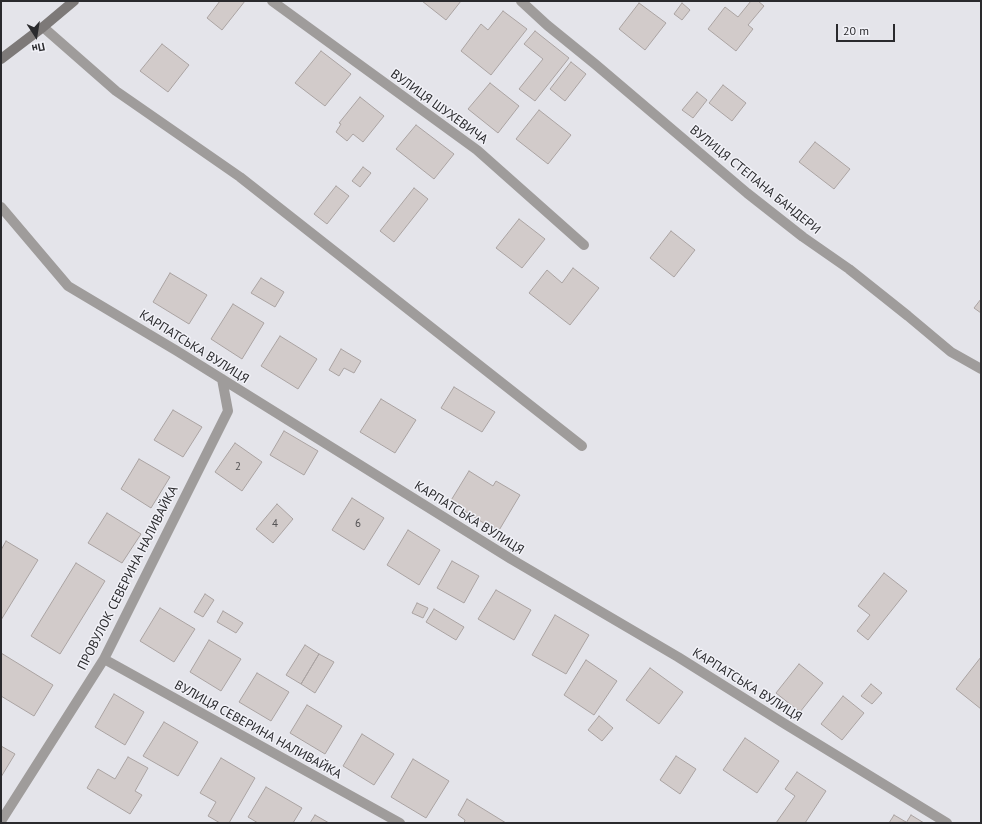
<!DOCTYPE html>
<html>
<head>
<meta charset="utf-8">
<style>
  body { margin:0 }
  #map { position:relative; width:982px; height:824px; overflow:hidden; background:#e4e4ea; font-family:"PT Sans",sans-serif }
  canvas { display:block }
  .frame { position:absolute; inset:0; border:2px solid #2a2a2d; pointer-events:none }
  .north { position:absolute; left:16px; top:16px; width:40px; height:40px; -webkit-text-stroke:3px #f1f1f7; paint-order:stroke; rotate:168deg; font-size:11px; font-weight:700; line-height:16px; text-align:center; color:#2a2a2d }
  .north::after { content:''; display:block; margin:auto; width:14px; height:18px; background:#2a2a2d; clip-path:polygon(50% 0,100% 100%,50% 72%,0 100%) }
  .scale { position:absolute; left:836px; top:24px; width:59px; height:18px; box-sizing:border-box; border:2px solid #2a2a2d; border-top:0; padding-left:5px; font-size:12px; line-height:14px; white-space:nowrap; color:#2a2a2d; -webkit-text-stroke:3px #f1f1f7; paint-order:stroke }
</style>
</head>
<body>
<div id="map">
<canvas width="982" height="824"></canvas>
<div class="frame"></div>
<div class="north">Пн</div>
<div class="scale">20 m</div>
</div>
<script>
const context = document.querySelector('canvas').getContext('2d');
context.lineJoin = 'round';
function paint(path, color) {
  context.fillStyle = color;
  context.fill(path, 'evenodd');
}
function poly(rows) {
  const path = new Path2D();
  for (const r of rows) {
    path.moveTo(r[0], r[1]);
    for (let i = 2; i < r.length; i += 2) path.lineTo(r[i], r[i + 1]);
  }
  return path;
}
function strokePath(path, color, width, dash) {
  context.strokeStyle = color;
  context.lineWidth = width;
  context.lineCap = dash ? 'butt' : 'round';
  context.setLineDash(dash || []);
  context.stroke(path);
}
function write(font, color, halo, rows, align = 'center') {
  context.font = font + ' "PT Sans",sans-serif';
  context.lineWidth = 3;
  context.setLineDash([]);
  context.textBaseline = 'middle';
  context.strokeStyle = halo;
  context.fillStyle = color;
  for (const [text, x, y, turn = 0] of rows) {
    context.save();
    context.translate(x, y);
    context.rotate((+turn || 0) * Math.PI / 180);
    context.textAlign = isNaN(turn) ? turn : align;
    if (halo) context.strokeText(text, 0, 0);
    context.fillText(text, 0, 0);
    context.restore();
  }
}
const building = poly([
  [220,1,245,1,222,30,207,18,220,1],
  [422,1,461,1,446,20,422,1],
  [751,1,758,1,764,6,748,25,753,29,736,51,708,29,725,7,738,17,751,1],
  [639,3,666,23,645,50,619,29,639,3],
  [682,3,690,10,682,20,674,14,682,3],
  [503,11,527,29,491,75,461,51,481,24,488,30,503,11],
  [535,31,569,58,535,101,519,89,543,59,524,44,535,31],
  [162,44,189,65,168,92,140,71,162,44],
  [321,51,351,74,325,106,295,83,321,51],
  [571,62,586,74,565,101,550,89,571,62],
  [490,83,519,106,498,133,468,109,490,83],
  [723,85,746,103,732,121,709,103,723,85],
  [697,92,707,100,693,118,682,110,697,92],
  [360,97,384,116,363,142,353,134,347,141,336,132,341,124,339,123,360,97],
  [539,110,571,135,548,164,516,139,539,110],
  [416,125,454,154,434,179,396,149,416,125],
  [815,142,850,169,834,189,799,162,815,142],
  [363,167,371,173,360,187,352,181,363,167],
  [336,186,349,196,327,224,314,214,336,186],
  [414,188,428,199,394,242,380,231,414,188],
  [519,219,545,239,522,268,496,248,519,219],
  [671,231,695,250,674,277,650,258,671,231],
  [573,268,599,288,570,325,529,293,547,270,562,283,573,268],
  [170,273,207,295,189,324,153,302,170,273],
  [261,278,284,292,275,307,251,293,261,278],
  [981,299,981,313,974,308,981,299],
  [233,304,264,323,242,359,211,339,233,304],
  [280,336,317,359,298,389,261,366,280,336],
  [341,349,361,361,354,373,344,368,339,376,329,370,341,349],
  [454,387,495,412,482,432,441,408,454,387],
  [381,399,416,420,395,453,360,432,381,399],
  [173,410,202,427,183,457,154,440,173,410],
  [284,431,318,451,304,475,270,455,284,431],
  [235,443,262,462,242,491,215,472,235,443],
  [139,459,170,477,151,508,121,489,139,459],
  [469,471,493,486,496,481,520,495,498,532,450,502,469,471],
  [352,498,384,518,364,550,332,530,352,498],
  [277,504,293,519,273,543,256,529,277,504],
  [107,513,141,534,122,563,88,543,107,513],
  [408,530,440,550,419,585,387,565,408,530],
  [6,541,38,560,1,620,1,550,6,541],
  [452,561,479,576,464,603,437,588,452,561],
  [76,563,105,581,60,654,31,636,76,563],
  [884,573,907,591,868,640,857,631,870,615,858,606,884,573],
  [496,590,531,610,514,640,478,619,496,590],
  [205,594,214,600,203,617,194,612,205,594],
  [417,603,428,608,423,618,412,613,417,603],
  [160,608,195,629,174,662,140,641,160,608],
  [434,609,464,627,456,640,426,622,434,609],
  [223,611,243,623,236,633,217,622,223,611],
  [555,615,589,635,566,674,532,655,555,615],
  [209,640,241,659,221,691,190,672,209,640],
  [305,645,319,654,301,684,286,675,305,645],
  [1,653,53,685,34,716,1,696,1,653],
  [319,654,334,662,315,693,301,684,319,654],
  [981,657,981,709,956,689,981,657],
  [586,660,617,681,594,715,564,695,586,660],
  [799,664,823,683,800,712,776,693,799,664],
  [650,668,683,692,659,724,626,700,650,668],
  [257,673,289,692,271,721,239,702,257,673],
  [871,684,882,693,872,704,861,696,871,684],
  [114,694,144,712,125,745,95,727,114,694],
  [843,696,864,713,842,740,821,724,843,696],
  [307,705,342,726,325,754,290,733,307,705],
  [599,716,613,728,602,741,588,730,599,716],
  [164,722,198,742,178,776,143,756,164,722],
  [362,734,394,754,374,785,343,766,362,734],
  [745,738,779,761,757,793,723,770,745,738],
  [1,746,15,754,1,777,1,746],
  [676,756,696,769,680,794,660,780,676,756],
  [128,757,148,768,135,791,142,795,130,814,87,788,98,769,115,779,128,757],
  [221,758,255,778,229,823,220,823,208,816,216,802,200,793,221,758],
  [413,759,449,781,426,818,391,797,413,759],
  [797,772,826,791,805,823,776,823,795,796,785,789,797,772],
  [266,787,302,808,293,823,258,823,248,817,266,787],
  [467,799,506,823,464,823,465,820,458,815,467,799],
  [315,815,329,823,310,823,315,815],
  [894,815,906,822,889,823,894,815],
  [911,815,924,823,906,823,911,815]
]);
const street = poly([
  [272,1,477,150,584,245],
  [521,1,547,25,595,64,747,193,803,237,849,269,908,316,951,352,981,369],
  [43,27,116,91,240,177,582,446],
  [1,207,68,286,177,351,511,559,678,657,785,724,947,823],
  [104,659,400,823],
  [1,821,104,659,228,411,222,379]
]);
const secondary = poly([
  [1,59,43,27,74,1]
]);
const numberNames = [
  ["2",238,467],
  ["4",275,524],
  ["6",358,524]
];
const streetNames = [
  ["ВУЛИЦЯ ШУХЕВИЧА",439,107,36],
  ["ВУЛИЦЯ СТЕПАНА БАНДЕРИ",755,180,39],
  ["КАРПАТСЬКА ВУЛИЦЯ",194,347,32],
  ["КАРПАТСЬКА ВУЛИЦЯ",469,518,32],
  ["ПРОВУЛОК СЕВЕРИНА НАЛИВАЙКА",128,578,-63],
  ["КАРПАТСЬКА ВУЛИЦЯ",747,685,32],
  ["ВУЛИЦЯ СЕВЕРИНА НАЛИВАЙКА",258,730,29]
];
paint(building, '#d2cbca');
strokePath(building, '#aaa3a2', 1);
strokePath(street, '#9f9c9b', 10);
strokePath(secondary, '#7d7978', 10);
write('11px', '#545254', null, numberNames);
write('13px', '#2a2a2d', '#f1f1f7', streetNames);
</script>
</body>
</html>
